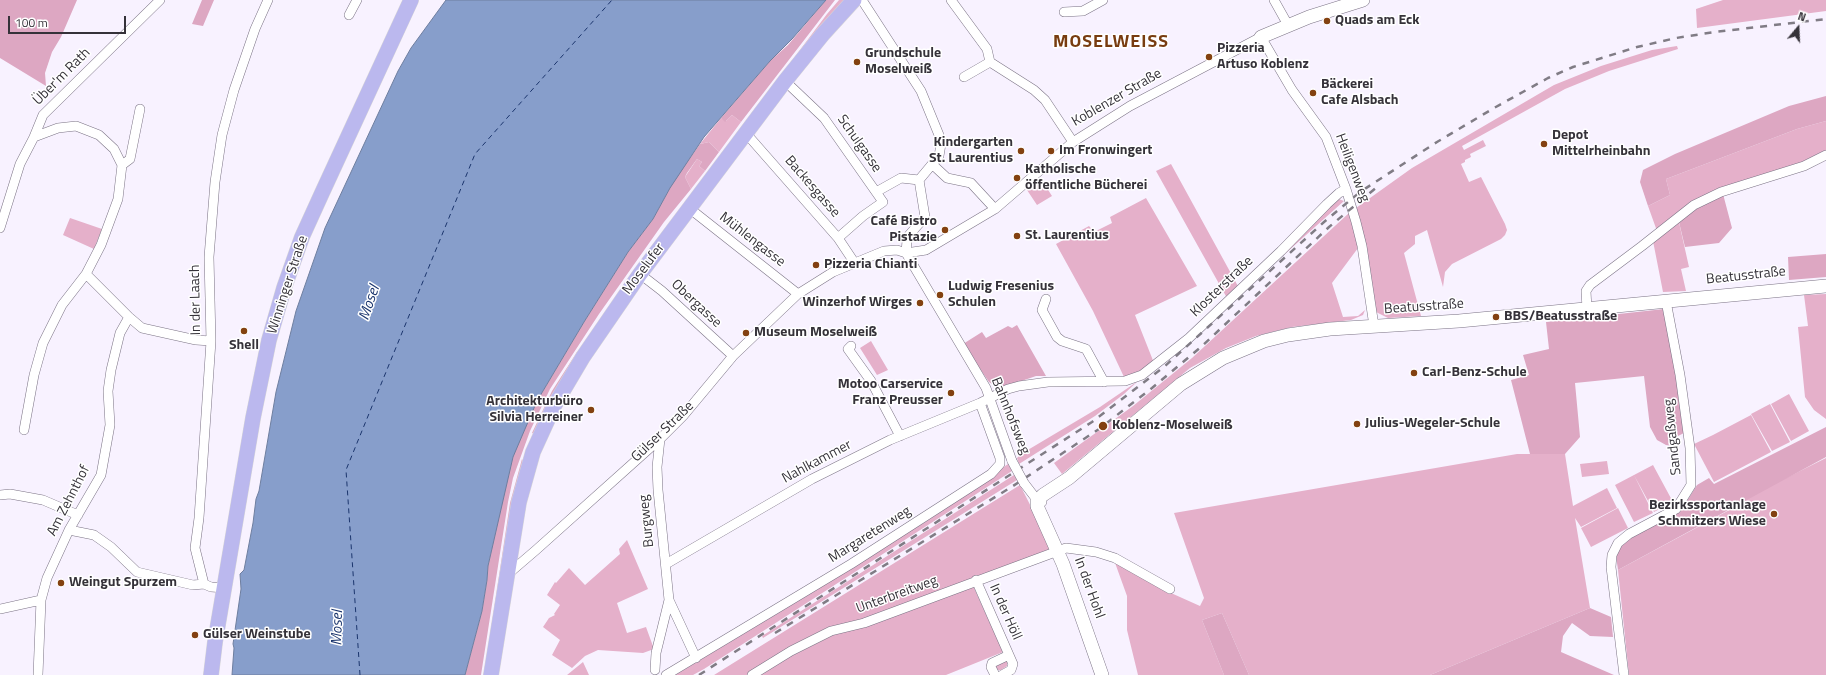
<!DOCTYPE html>
<html>
<head>
<meta charset="utf-8">
<style>
  body { margin:0 }
  #map { position:relative; width:1826px; height:675px; overflow:hidden; background:#f8f2ff; font-family:"Titillium Web",sans-serif }
  canvas { display:block }
  .north { position:absolute; left:1778px; top:8px; width:40px; height:40px; -webkit-text-stroke:3px #fff; paint-order:stroke; rotate:19deg; font-size:11px; font-weight:700; line-height:16px; text-align:center; color:#353239 }
  .north::after { content:''; display:block; margin:auto; width:14px; height:18px; background:#353239; clip-path:polygon(50% 0,100% 100%,50% 72%,0 100%) }
  .scale { position:absolute; left:8px; top:16px; width:118px; height:18px; box-sizing:border-box; border:2px solid #353239; border-top:0; padding-left:5px; font-size:12px; line-height:14px; white-space:nowrap; color:#353239; -webkit-text-stroke:3px #fff; paint-order:stroke }
</style>
</head>
<body>
<div id="map">
<canvas width="1826" height="675"></canvas>
<div class="north">N</div>
<div class="scale">100 m</div>
</div>
<script>
const context = document.querySelector('canvas').getContext('2d');
context.lineJoin = 'round';
function paint(path, color) {
  context.fillStyle = color;
  context.fill(path, 'evenodd');
}
function poly(rows) {
  const path = new Path2D();
  for (const r of rows) {
    path.moveTo(r[0], r[1]);
    for (let i = 2; i < r.length; i += 2) path.lineTo(r[i], r[i + 1]);
  }
  return path;
}
function strokePath(path, color, width, dash) {
  context.strokeStyle = color;
  context.lineWidth = width;
  context.lineCap = dash ? 'butt' : 'round';
  context.setLineDash(dash || []);
  context.stroke(path);
}
function write(font, color, halo, rows, align = 'center') {
  context.font = font + ' "Titillium Web",sans-serif';
  context.lineWidth = 3;
  context.setLineDash([]);
  context.textBaseline = 'middle';
  context.strokeStyle = halo;
  context.fillStyle = color;
  for (const [text, x, y, turn = 0] of rows) {
    context.save();
    context.translate(x, y);
    context.rotate((+turn || 0) * Math.PI / 180);
    context.textAlign = isNaN(turn) ? turn : align;
    if (halo) context.strokeText(text, 0, 0);
    context.fillText(text, 0, 0);
    context.restore();
  }
}
const green = poly([
  [839,0,847,0,745,123,827,14],
  [1723,0,1826,0,1826,11,1697,28,1696,9],
  [1677,46,1678,49,1609,71,1565,89,1462,146,1464,150,1483,140,1486,146,1470,154,1471,157,1465,160,1465,162,1461,164,1469,182,1481,177,1505,224,1507,230,1505,235,1501,239,1452,264,1445,272,1443,287,1427,230,1415,236,1415,244,1404,253,1421,316,1388,318,1376,312,1356,208,1412,168,1554,85,1601,66,1652,50],
  [732,115,741,122,719,152,709,142,700,144,721,118,726,121],
  [1826,121,1826,153,1816,158,1718,190,1657,231,1648,206,1670,195,1666,179,1797,129],
  [697,159,702,162,699,166,705,171,691,189,685,177],
  [1171,164,1239,288,1227,298,1156,171],
  [1041,179,1052,196,1037,205,1027,190],
  [1146,198,1197,286,1135,315,1154,363,1143,370,1124,377,1093,311,1056,244,1089,226,1094,232,1112,223,1110,217],
  [1336,198,1344,201,1230,303],
  [1349,213,1358,248,1332,283,1343,317,1358,316,1365,310,1363,315,1351,320,1292,327,1256,336,1226,348,1190,368,1062,474,1054,463,1133,406,1192,358],
  [70,218,102,229,94,249,63,235],
  [1678,218,1689,267,1681,269,1686,291,1663,292,1653,241],
  [1826,294,1826,419,1814,410,1805,397,1798,327,1808,326,1804,295],
  [871,341,888,370,877,375,860,348],
  [1138,381,1124,394,1095,416,1019,464,1017,458,1021,454,1100,407],
  [1789,394,1809,431,1791,441,1771,404],
  [1770,404,1790,442,1772,451,1751,414],
  [1751,415,1771,452,1733,472,1713,435],
  [1713,435,1733,472,1714,482,1694,444],
  [1517,454,1565,454,1573,506,1607,488,1617,508,1581,527,1575,518,1590,608,1430,675,1249,675,1222,613,1202,620,1224,675,1138,675,1127,630,1127,596,1114,560,1171,593,1200,606,1204,598,1174,513],
  [1826,458,1826,675,1629,675,1618,570,1733,508,1732,505],
  [1607,461,1609,474,1582,477,1580,464],
  [1008,464,1012,471,704,669,693,675,672,675,930,519],
  [1653,465,1673,502,1654,512,1634,475],
  [1014,475,1017,480,763,638,762,636],
  [1634,475,1653,513,1634,522,1615,485],
  [1020,485,1053,550,970,579,1003,652,946,675,714,675],
  [1618,508,1628,528,1591,547,1581,528],
  [627,540,648,589,617,603,627,633,646,627,654,649,643,653,598,650,585,656,572,668,552,655,560,640,543,627,549,618,555,615,554,614,560,605,547,595,555,582,556,583,569,568,585,585,620,554,619,549],
  [1007,658,1007,666,1001,670,997,670,995,665],
  [583,662,589,675,567,675]
]);
const forest = poly([
  [0,0,77,0,61,37,52,52,45,73,46,86,0,58],
  [202,0,214,0,203,26,192,24],
  [826,0,835,0,741,122,732,115,725,122,721,118,770,61,788,45],
  [1826,96,1826,121,1797,129,1666,179,1670,195,1648,206,1640,182,1643,170,1675,154,1789,106],
  [709,142,719,152,705,171,699,166,702,162,697,159,687,173,685,177,691,189,664,222,599,314,550,389,530,431,513,478,508,502,481,675,465,675,482,611,487,580,488,566,502,499,514,452,528,420,537,401,584,322,628,252,653,219,673,182,700,144],
  [1723,194,1732,228,1719,243,1685,247,1678,218],
  [1826,254,1826,277,1789,280,1788,257],
  [1664,309,1686,432,1678,436,1673,446,1666,445,1657,440,1650,427,1644,376,1575,383,1580,437,1565,454,1530,454,1511,380,1529,375,1523,355,1549,349,1546,322],
  [1017,325,1046,376,1036,376,1004,387,995,386,989,382,963,344,982,332,986,338,1008,326,1012,328],
  [577,352,580,353,535,434,532,433,552,391],
  [1826,427,1826,457,1618,570,1616,556,1621,545,1631,536,1680,512,1697,485,1709,478,1714,484],
  [522,459,524,463,488,649,510,503],
  [1590,608,1611,617,1613,637,1590,636,1572,623,1563,636,1561,652,1614,675,1430,675],
  [1222,613,1249,675,1224,675,1202,620]
]);
const water = poly([
  [446,0,826,0,792,39,770,61,704,137,670,188,653,219,628,252,584,322,537,401,513,457,488,566,487,580,482,611,465,675,232,675,234,648,233,644,241,589,240,574,244,570,253,523,256,499,259,491,276,392,296,311,325,228,398,71,411,48,446,0]
]);
const ferry = poly([
  [360,675,346,470,475,154,612,0]
]);
const street = poly([
  [862,0,921,91,939,135,941,144,939,156,919,180],
  [951,0,987,49,990,62],
  [1274,0,1288,25],
  [1064,12,1083,11,1103,0],
  [349,15,357,0],
  [964,77,990,62,1034,90,1045,100,1073,142],
  [785,81,824,118,883,202,863,216,838,238],
  [744,134,751,139,838,238,854,262],
  [122,165,130,159,140,109],
  [933,165,947,178,971,183,995,209],
  [876,192,901,178,919,180,925,217,909,235,907,240,906,253],
  [689,208,798,294],
  [0,228,20,164,34,137,43,115,160,0],
  [906,253,986,388,1012,461],
  [86,274,129,317,142,328,196,340,211,341],
  [640,274,662,291,733,356],
  [1046,299,1042,310,1057,337,1062,341,1086,349,1104,382],
  [1587,309,1586,291,1590,285,1642,246,1694,205,1721,192,1804,166,1826,155],
  [851,346,848,349,871,381,900,436],
  [24,430,34,375,43,343,62,305,86,274,101,245,118,199,122,165,114,149,99,135,76,126,58,128,34,137],
  [660,439,657,467,658,490,669,600,696,658],
  [1024,483,1034,496,1042,502],
  [0,495,10,494,43,500,78,515],
  [69,530,94,535,111,547,137,572,193,585,204,584],
  [666,564,812,479,890,440,980,403,1008,389,1019,386,1048,382,1125,381,1142,375,1189,338,1281,251,1327,204,1339,193,1346,189],
  [508,574,536,550,660,439,683,416,733,356,798,294,833,272,884,251,897,250,906,253,926,250,995,209,1073,142,1130,106,1261,37,1292,90,1326,137,1346,189,1356,222,1362,246,1374,326],
  [976,580,1013,664,1011,670,1002,675],
  [225,588,211,587,204,584,195,548,199,518,211,341,209,257,215,182,222,135,234,90,255,29,268,0],
  [0,609,41,600],
  [655,670,656,653,669,600],
  [38,675,41,600,47,578,69,530,101,475,110,425,108,391,111,370,120,333,129,317],
  [666,675,851,564,991,474,1000,464,1000,458,980,403],
  [752,675,791,651,831,631,864,623,1066,548,1096,552,1115,558,1170,589],
  [995,675,991,667,992,663,1009,655],
  [1624,675,1611,567,1612,555,1618,543,1629,534,1676,509,1691,485,1690,448,1680,375,1666,301]
]);
const secondary = poly([
  [1261,37,1309,17,1363,0],
  [1102,675,1063,564,1037,506,1037,501,1043,495,1069,478,1181,384,1223,358,1264,341,1288,335,1330,329,1459,321,1826,286]
]);
const primary = poly([
  [211,675,215,642,253,418,269,340,284,288,302,237,322,193,411,0],
  [491,675,519,502,533,452,554,406,583,357,640,274,785,81,823,34,854,0]
]);
const rail = poly([
  [775,633,1013,486,1099,429,1152,388,1201,347,1329,227,1377,187],
  [699,675,1092,422,1165,366,1324,222,1360,192,1437,142,1494,108,1548,78,1573,67,1637,47,1676,38,1715,32,1826,19]
]);
const streetBridge = poly([
  [1012,461,1024,483]
]);
const markers = [
  [1327,21,4,"#834110"],
  [1209,57,4,"#834110"],
  [857,62,4,"#834110"],
  [1313,93,4,"#834110"],
  [1544,144,4,"#834110"],
  [1021,151,4,"#834110"],
  [1051,151,4,"#834110"],
  [1017,178,4,"#834110"],
  [945,230,4,"#834110"],
  [1017,236,4,"#834110"],
  [816,265,4,"#834110"],
  [940,295,4,"#834110"],
  [920,303,4,"#834110"],
  [1496,317,4,"#834110"],
  [244,331,4,"#834110"],
  [746,333,4,"#834110"],
  [1414,373,4,"#834110"],
  [951,393,4,"#834110"],
  [591,410,4,"#834110"],
  [1357,424,4,"#834110"],
  [1103,426,5,"#834110"],
  [1774,514,4,"#834110"],
  [61,583,4,"#834110"],
  [195,635,4,"#834110"]
];
const poiNames = [
  ["Quads am Eck",1335,21],
  ["Pizzeria",1217,49],
  ["Artuso Koblenz",1217,65],
  ["Grundschule",865,54],
  ["Moselweiß",865,70],
  ["Bäckerei",1321,85],
  ["Cafe Alsbach",1321,101],
  ["Depot",1552,136],
  ["Mittelrheinbahn",1552,152],
  ["Kindergarten",1013,143,"right"],
  ["St. Laurentius",1013,159,"right"],
  ["Im Fronwingert",1059,151],
  ["Katholische",1025,170],
  ["öffentliche Bücherei",1025,186],
  ["Café Bistro",937,222,"right"],
  ["Pistazie",937,238,"right"],
  ["St. Laurentius",1025,236],
  ["Pizzeria Chianti",824,265],
  ["Ludwig Fresenius",948,287],
  ["Schulen",948,303],
  ["Winzerhof Wirges",912,303,"right"],
  ["BBS/Beatusstraße",1504,317],
  ["Museum Moselweiß",754,333],
  ["Shell",244,346,"center"],
  ["Carl-Benz-Schule",1422,373],
  ["Motoo Carservice",943,385,"right"],
  ["Franz Preusser",943,401,"right"],
  ["Architekturbüro",583,402,"right"],
  ["Silvia Herreiner",583,418,"right"],
  ["Julius-Wegeler-Schule",1365,424],
  ["Koblenz-Moselweiß",1112,426],
  ["Bezirkssportanlage",1766,506,"right"],
  ["Schmitzers Wiese",1766,522,"right"],
  ["Weingut Spurzem",69,583],
  ["Gülser Weinstube",203,635]
];
const streetNames = [
  ["Über'm Rath",62,77,-45],
  ["Koblenzer Straße",1117,98,-30],
  ["Schulgasse",859,144,55],
  ["Heiligenweg",1352,168,69],
  ["Backesgasse",812,187,49],
  ["Mühlengasse",752,240,38],
  ["Moselufer",644,269,-53],
  ["Beatusstraße",1746,276,-6],
  ["Winninger Straße",288,285,-72],
  ["Klosterstraße",1222,287,-44],
  ["In der Laach",196,300,-91],
  ["Obergasse",696,304,43],
  ["Beatusstraße",1424,307,-4],
  ["Bahnhofsweg",1010,416,68],
  ["Gülser Straße",663,432,-44],
  ["Sandgaßweg",1673,437,-96],
  ["Nahlkammer",817,462,-28],
  ["Am Zehnthof",69,501,-63],
  ["Burgweg",647,521,-96],
  ["Margaretenweg",870,535,-32],
  ["In der Hohl",1089,588,70],
  ["Unterbreitweg",897,595,-20],
  ["In der Höll",1005,612,66]
];
const waterNames = [
  ["Mosel",370,303,-71],
  ["Mosel",338,628,-89]
];
const districtNames = [
  ["MOSELWEISS",1111,43]
];
paint(green, '#e5b0ca');
paint(forest, '#dda7c2');
paint(water, '#879ecb');
strokePath(water, '#6e7e9f', 1);
strokePath(ferry, '#1b356d', 1, [5, 4]);
strokePath(street, '#7b7385', 10);
strokePath(secondary, '#7b7385', 14);
strokePath(primary, '#d7d6d7', 16);
strokePath(street, '#fff', 9);
strokePath(secondary, '#fff', 13);
strokePath(primary, '#bbb8ee', 15);
strokePath(rail, '#807c85', 2.5, [7, 7]);
strokePath(streetBridge, '#7b7385', 10, []);
strokePath(streetBridge, '#fff', 9);
for (const [x, y, r, color] of markers) {
  const dot = new Path2D();
  dot.arc(x, y, r, 0, 2 * Math.PI);
  context.fillStyle = color;
  context.fill(dot);
  strokePath(dot, '#fff', 1.5);
}
write('bold 14px', '#353239', '#fff', poiNames, 'left');
write('14px', '#353239', '#fff', streetNames);
write('italic 15px', '#1b356d', '#fff', waterNames);
context.letterSpacing = '1px';
write('bold 18px', '#783c10', '#fff', districtNames);
context.letterSpacing = '0px';
</script>
</body>
</html>
